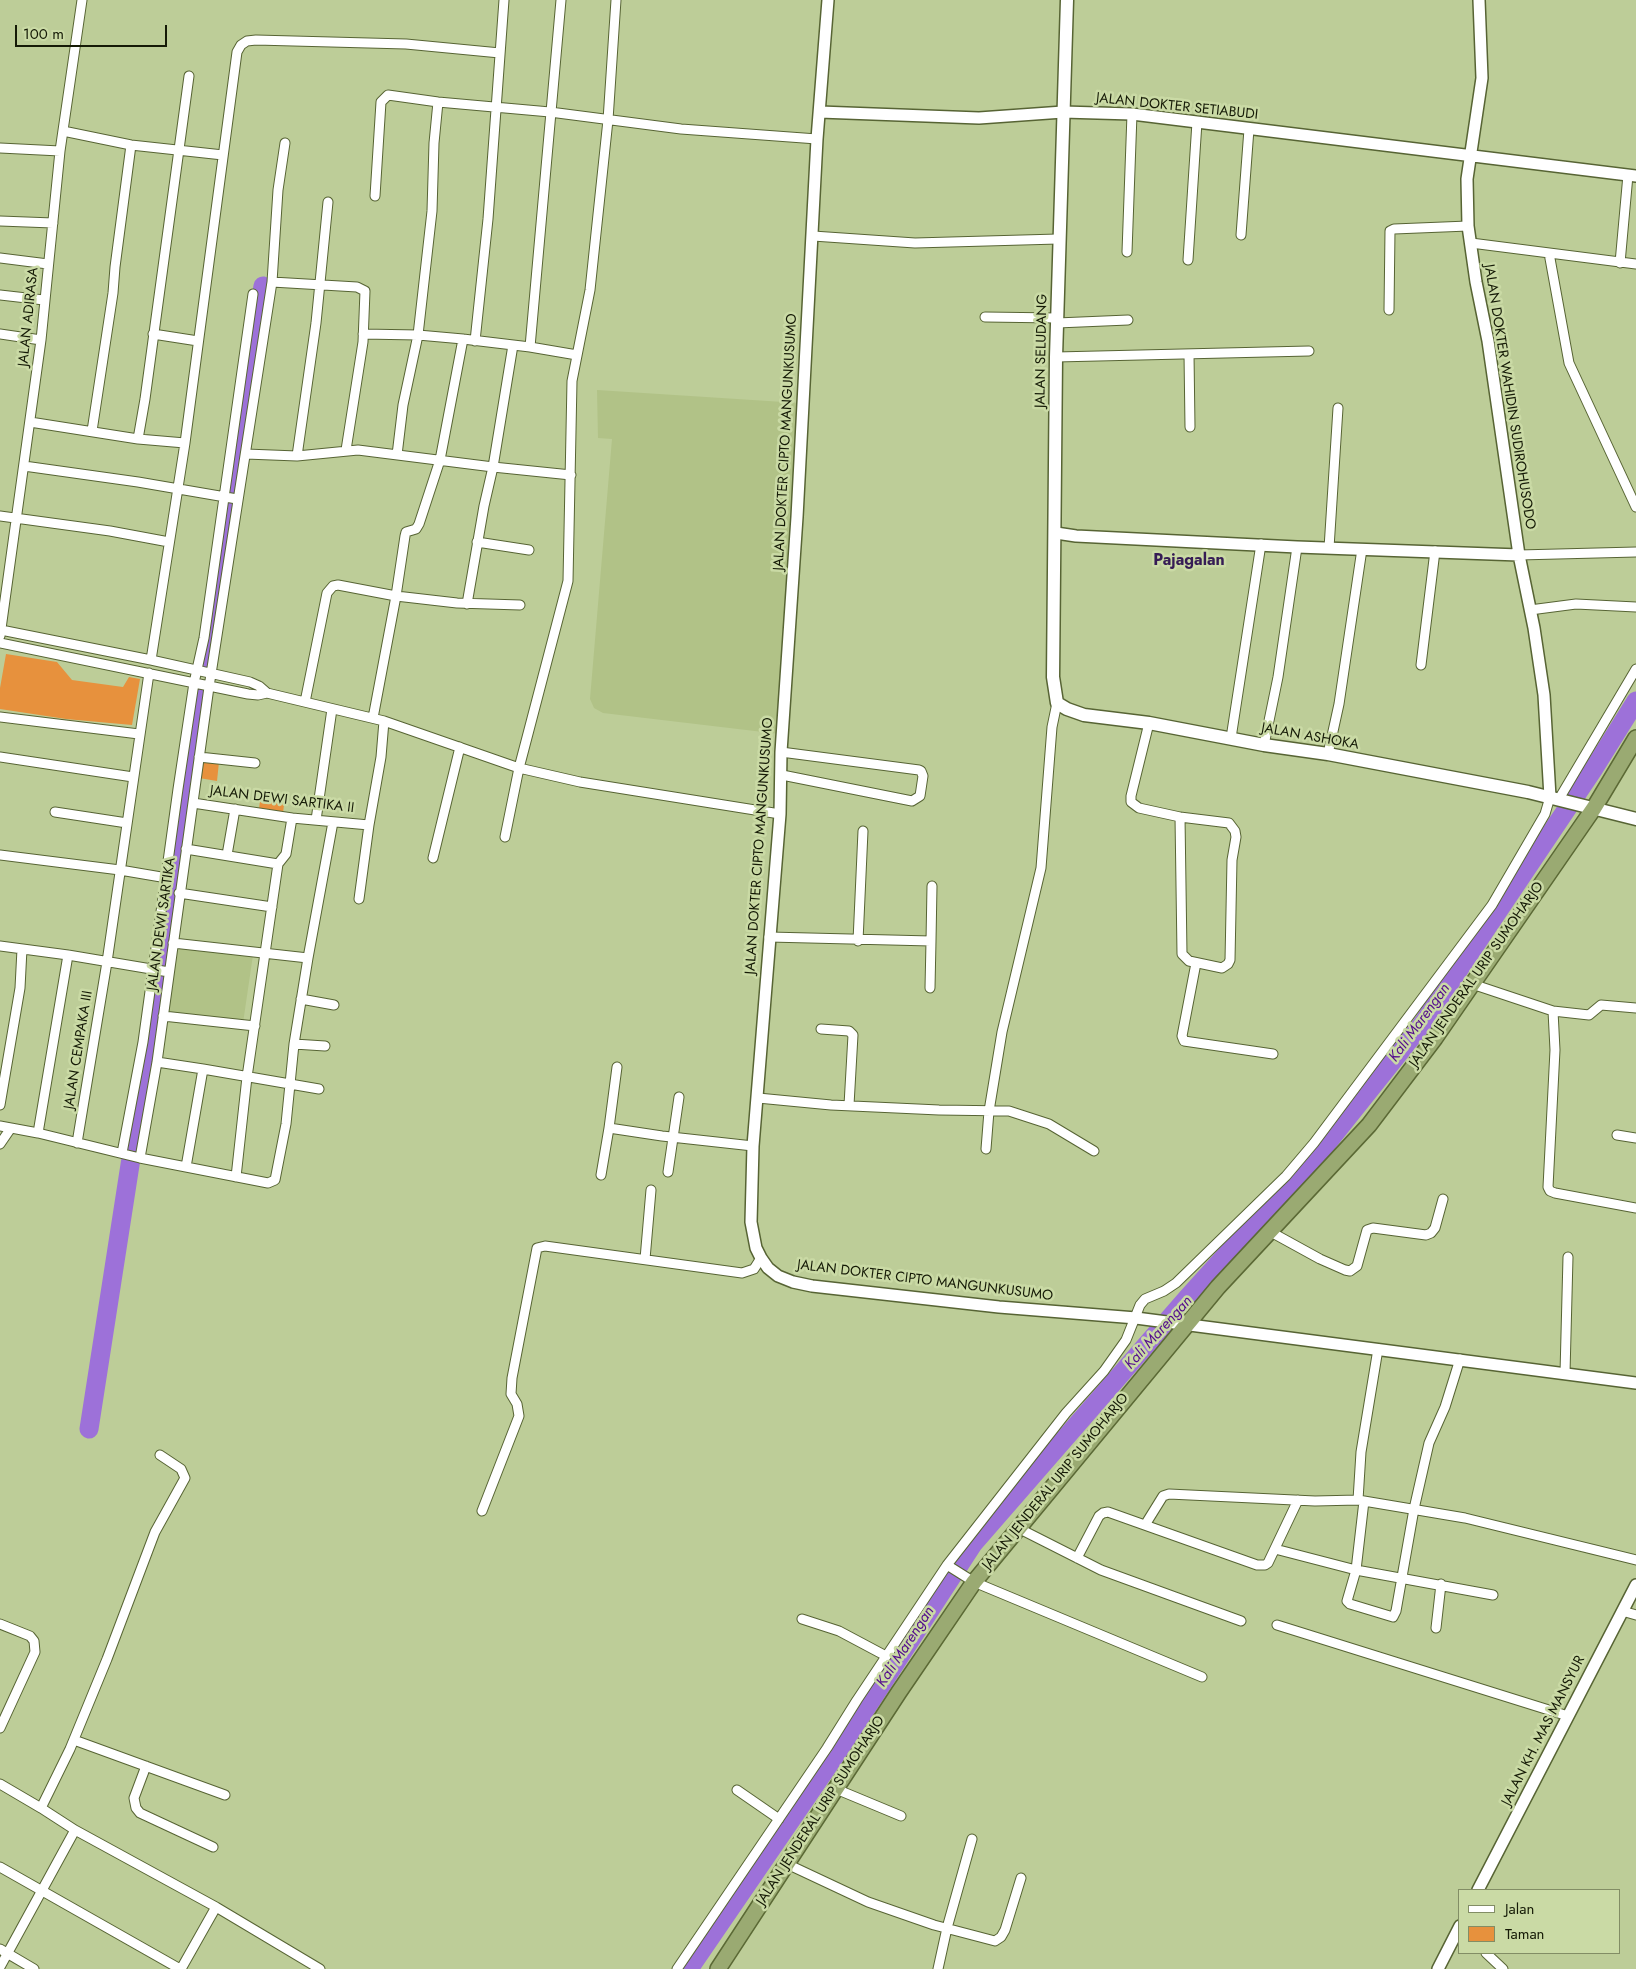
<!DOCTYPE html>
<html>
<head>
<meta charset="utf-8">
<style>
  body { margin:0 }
  #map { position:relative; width:1636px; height:1969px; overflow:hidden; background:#bdcd98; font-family:Jost,sans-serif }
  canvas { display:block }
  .legend { position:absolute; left:1458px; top:1889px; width:162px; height:65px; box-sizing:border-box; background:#cadaa5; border:1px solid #828d65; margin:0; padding:6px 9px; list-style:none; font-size:15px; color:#151a06 }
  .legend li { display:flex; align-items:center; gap:10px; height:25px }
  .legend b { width:25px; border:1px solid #828d65 }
  .scale { position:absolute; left:15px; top:25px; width:152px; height:22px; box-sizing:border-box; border:2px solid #151a06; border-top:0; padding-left:6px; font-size:15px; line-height:18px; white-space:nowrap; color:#151a06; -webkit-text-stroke:4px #cadaa5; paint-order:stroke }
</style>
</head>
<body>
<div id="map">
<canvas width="1636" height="1969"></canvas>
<ul class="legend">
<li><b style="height:6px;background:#fff"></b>Jalan</li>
<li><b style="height:14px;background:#e7913d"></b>Taman</li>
</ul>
<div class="scale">100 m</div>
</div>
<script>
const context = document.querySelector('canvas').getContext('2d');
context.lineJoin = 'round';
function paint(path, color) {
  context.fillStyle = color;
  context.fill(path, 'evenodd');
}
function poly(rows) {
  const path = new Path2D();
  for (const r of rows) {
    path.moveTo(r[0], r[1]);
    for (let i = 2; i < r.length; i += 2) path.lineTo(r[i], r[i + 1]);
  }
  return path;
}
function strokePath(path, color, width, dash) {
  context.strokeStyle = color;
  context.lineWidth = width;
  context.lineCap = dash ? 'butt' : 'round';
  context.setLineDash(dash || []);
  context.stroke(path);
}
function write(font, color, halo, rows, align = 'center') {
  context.font = font + ' Jost,sans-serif';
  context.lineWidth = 5;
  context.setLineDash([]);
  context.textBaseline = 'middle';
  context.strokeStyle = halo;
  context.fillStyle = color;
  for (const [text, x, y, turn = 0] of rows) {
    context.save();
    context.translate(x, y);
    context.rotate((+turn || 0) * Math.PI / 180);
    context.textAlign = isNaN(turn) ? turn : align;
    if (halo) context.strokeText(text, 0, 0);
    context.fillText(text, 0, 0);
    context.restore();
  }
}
const built = poly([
  [597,390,799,403,780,734,603,713,594,708,590,699,612,439,598,438],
  [177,947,253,955,243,1023,167,1013]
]);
const green = poly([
  [6,654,57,662,72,680,123,687,129,677,140,679,132,725,66,719,0,709,0,688],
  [202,760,219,762,217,781,199,778],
  [261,793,285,797,283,813,259,809]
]);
const river = poly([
  [205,666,230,490,263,286],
  [89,1429,132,1152,161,981,200,690],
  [689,1969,835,1756,973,1544,1188,1297,1324,1147,1423,1023,1593,770,1636,701]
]);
const minor = poly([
  [63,131,131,145,223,155],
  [0,148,60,151],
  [375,196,381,102,388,95,438,102,550,112,681,129,817,139],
  [0,221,53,223],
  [1241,235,1249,129],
  [813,236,915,243,1058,239],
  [1471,243,1636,264],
  [1127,252,1132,114],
  [1549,253,1569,363,1636,507],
  [0,258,48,264],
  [1188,260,1197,122],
  [1620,263,1628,175],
  [272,282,357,287,365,291,363,342,346,450],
  [0,295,44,300],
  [1389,310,1390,231,1394,229,1468,226],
  [985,317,1057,318],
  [1057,323,1128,320],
  [0,334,41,340],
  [153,334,198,341],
  [363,334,418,335,463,339,530,347,577,355],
  [475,341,488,219,504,0],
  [530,347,561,0],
  [1189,354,1190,427],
  [1056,357,1309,351],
  [30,422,138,439,185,443],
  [92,431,113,293,115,267,131,145],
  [138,439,145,399,189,76],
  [246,454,297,456,358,450,493,467,571,475],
  [397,455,403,405,418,335,432,211,434,143,438,102],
  [297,456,316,323,328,202],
  [24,466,138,482,237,499],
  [0,516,110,531,169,542],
  [477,542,529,550],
  [1329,548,1338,408],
  [1519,555,1636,552],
  [467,604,484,506,493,467,513,345],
  [1530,610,1576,604,1636,607],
  [1,630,151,660,250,682,259,686,267,693,384,721,519,768,580,782,780,814],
  [0,636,41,340,60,151,82,0],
  [0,643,248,694,258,695,267,693],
  [151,660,185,443,237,52,241,45,247,41,256,40,406,44,500,53],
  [1421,665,1435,551],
  [305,702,327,593,333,586,338,585,396,596,457,603,520,605],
  [0,717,139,734],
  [373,718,396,596,405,536,406,532,416,529,419,524,440,460,463,339],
  [1149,723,1131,796,1131,802,1139,808,1180,817,1229,823,1235,831,1236,837,1232,860,1230,960,1228,964,1222,968,1189,961,1182,954,1180,817],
  [1231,738,1261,544],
  [1264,745,1278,677,1297,547],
  [781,752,919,770,921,771,923,776,920,796,912,801,782,775],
  [1328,754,1339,704,1362,549],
  [0,757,133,777],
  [199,757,255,763],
  [1559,799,1636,669],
  [193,803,292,818,369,825],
  [55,812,127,823],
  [316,820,332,709],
  [505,837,519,768,568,581,572,381,590,290,608,120,616,0],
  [186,849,278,864],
  [0,855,120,870,167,878],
  [227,855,235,809],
  [433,858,460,747],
  [179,893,272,907],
  [359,899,369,825,381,757,384,721],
  [769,937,931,941,932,886],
  [858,941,863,831],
  [173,943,308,958],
  [0,946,68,955,169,972],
  [1196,963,1182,1036,1184,1041,1273,1054],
  [1472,984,1553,1011,1589,1015,1601,1005,1636,1008],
  [930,988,931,941],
  [301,999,334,1005],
  [1553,1011,1555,1050,1548,1187,1550,1191,1555,1193,1636,1208],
  [163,1016,255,1026],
  [821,1029,849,1031,853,1035,849,1105],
  [294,1044,325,1046],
  [157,1062,203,1069,186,1167],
  [617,1067,609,1128,662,1136,753,1146],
  [203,1069,319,1089],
  [758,1098,831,1105,939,1110,1009,1111,1049,1124,1094,1151],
  [0,1105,20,988,22,949],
  [0,1126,38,1133,140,1158,157,1062,209,687,272,282,278,190,285,143],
  [38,1133,68,955],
  [1617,1135,1636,1138],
  [77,1143,107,962,149,673],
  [0,1144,11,1128],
  [986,1149,989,1111,1002,1032,1041,868,1052,727,1057,703],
  [122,1153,143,1042,178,789,194,683,204,638,253,294],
  [140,1158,268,1183,275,1180,286,1124,294,1044,308,958,333,822],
  [668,1172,679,1097],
  [601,1175,609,1128],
  [236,1177,247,1077,278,864,286,854,292,818],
  [1269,1231,1320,1259,1345,1270,1350,1271,1357,1266,1367,1230,1373,1228,1426,1235,1431,1233,1435,1228,1443,1199],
  [645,1259,651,1190],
  [1565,1373,1568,1257],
  [1358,1500,1361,1452,1378,1349],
  [1364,1501,1356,1570,1347,1601,1350,1604,1393,1617,1396,1611,1414,1509,1429,1443,1445,1407,1460,1359],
  [482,1511,519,1416,517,1404,511,1394,512,1378,537,1248,545,1246,742,1273,754,1269,761,1258],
  [1145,1525,1163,1496,1169,1494,1315,1501,1358,1500,1465,1518,1636,1560],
  [1018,1528,1101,1570,1241,1621],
  [1275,1549,1356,1570,1493,1595],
  [1077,1558,1099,1516,1103,1513,1108,1512,1257,1565,1265,1565,1268,1563,1298,1500],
  [947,1565,974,1582,1202,1677],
  [1622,1611,1636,1615],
  [802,1619,839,1631,886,1656],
  [0,1624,30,1636,34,1641,35,1652,0,1728],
  [1277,1625,1568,1716],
  [1436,1628,1441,1584],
  [74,1740,225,1795],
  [146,1766,134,1798,136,1808,140,1813,213,1847],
  [0,1784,41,1808,75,1830,216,1907,320,1969],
  [836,1789,901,1816],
  [737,1790,779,1819],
  [41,1808,70,1749,107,1659,155,1532,185,1478,181,1469,160,1455],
  [787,1864,868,1902,934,1925,995,1941,1001,1937,1005,1930,1021,1878],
  [0,1867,180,1969],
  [0,1949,34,1969],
  [1486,1953,1503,1969],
  [0,1967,75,1830],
  [181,1969,216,1907],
  [677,1969,827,1748,857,1700,947,1565,1066,1413,1104,1371,1126,1340,1140,1305,1145,1299,1164,1291,1176,1283,1286,1176,1314,1143,1492,905,1545,814,1550,797],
  [938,1969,947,1928,972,1839]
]);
const tertiary = poly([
  [828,0,817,139,797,517,781,752,780,814,753,1146,751,1222,756,1248,761,1258,768,1268,778,1276,793,1282,812,1286,999,1307,1136,1318,1636,1383],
  [1479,0,1482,78,1467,179,1468,226,1476,282,1488,341,1519,555,1534,628,1544,695,1550,797],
  [820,112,979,118,1063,112,1132,114,1636,176],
  [1056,533,1076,536,1297,547,1519,555],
  [1478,1890,1636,1585],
  [1438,1969,1460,1926]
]);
const secondary = poly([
  [1067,0,1056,357,1053,677,1057,703,1067,709,1084,715,1149,723,1264,745,1328,754,1528,792,1636,819]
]);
const trunk = poly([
  [718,1969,899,1692,974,1582,1218,1287,1369,1125,1435,1038,1594,808,1636,738]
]);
const streetNames = [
  ["JALAN DOKTER SETIABUDI",1177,107,6],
  ["JALAN ADIRASA",29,317,-84],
  ["JALAN SELUDANG",1042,351,-89],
  ["JALAN DOKTER WAHIDIN SUDIROHUSODO",1509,397,81],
  ["JALAN DOKTER CIPTO MANGUNKUSUMO",786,442,-87],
  ["JALAN ASHOKA",1310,737,10],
  ["JALAN DEWI SARTIKA II",282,800,7],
  ["JALAN DOKTER CIPTO MANGUNKUSUMO",760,846,-86],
  ["JALAN DEWI SARTIKA",162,924,-82],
  ["JALAN JENDERAL URIP SUMOHARJO",1477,975,-55],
  ["JALAN CEMPAKA III",79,1050,-81],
  ["JALAN DOKTER CIPTO MANGUNKUSUMO",925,1281,7],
  ["JALAN JENDERAL URIP SUMOHARJO",1056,1482,-51],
  ["JALAN KH. MAS MANSYUR",1544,1731,-63],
  ["JALAN JENDERAL URIP SUMOHARJO",821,1811,-57]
];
const waterNames = [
  ["Kali Marengan",1420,1023,-54],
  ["Kali Marengan",1159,1333,-48],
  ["Kali Marengan",906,1647,-57]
];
const quarterNames = [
  ["Pajagalan",1189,561]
];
paint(built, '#b1c287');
paint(green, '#e7913d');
strokePath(river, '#9d71d9', 19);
strokePath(minor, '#576434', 11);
strokePath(tertiary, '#576434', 14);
strokePath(secondary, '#576434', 15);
strokePath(trunk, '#5b6935', 18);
strokePath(minor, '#fff', 9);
strokePath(tertiary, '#fff', 11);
strokePath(secondary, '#fff', 12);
strokePath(trunk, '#9aaa72', 15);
write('14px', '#151a06', '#cadaa5', streetNames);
write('italic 15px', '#530b8d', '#cadaa5', waterNames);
write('bold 16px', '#361c55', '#cadaa5', quarterNames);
</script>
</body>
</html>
